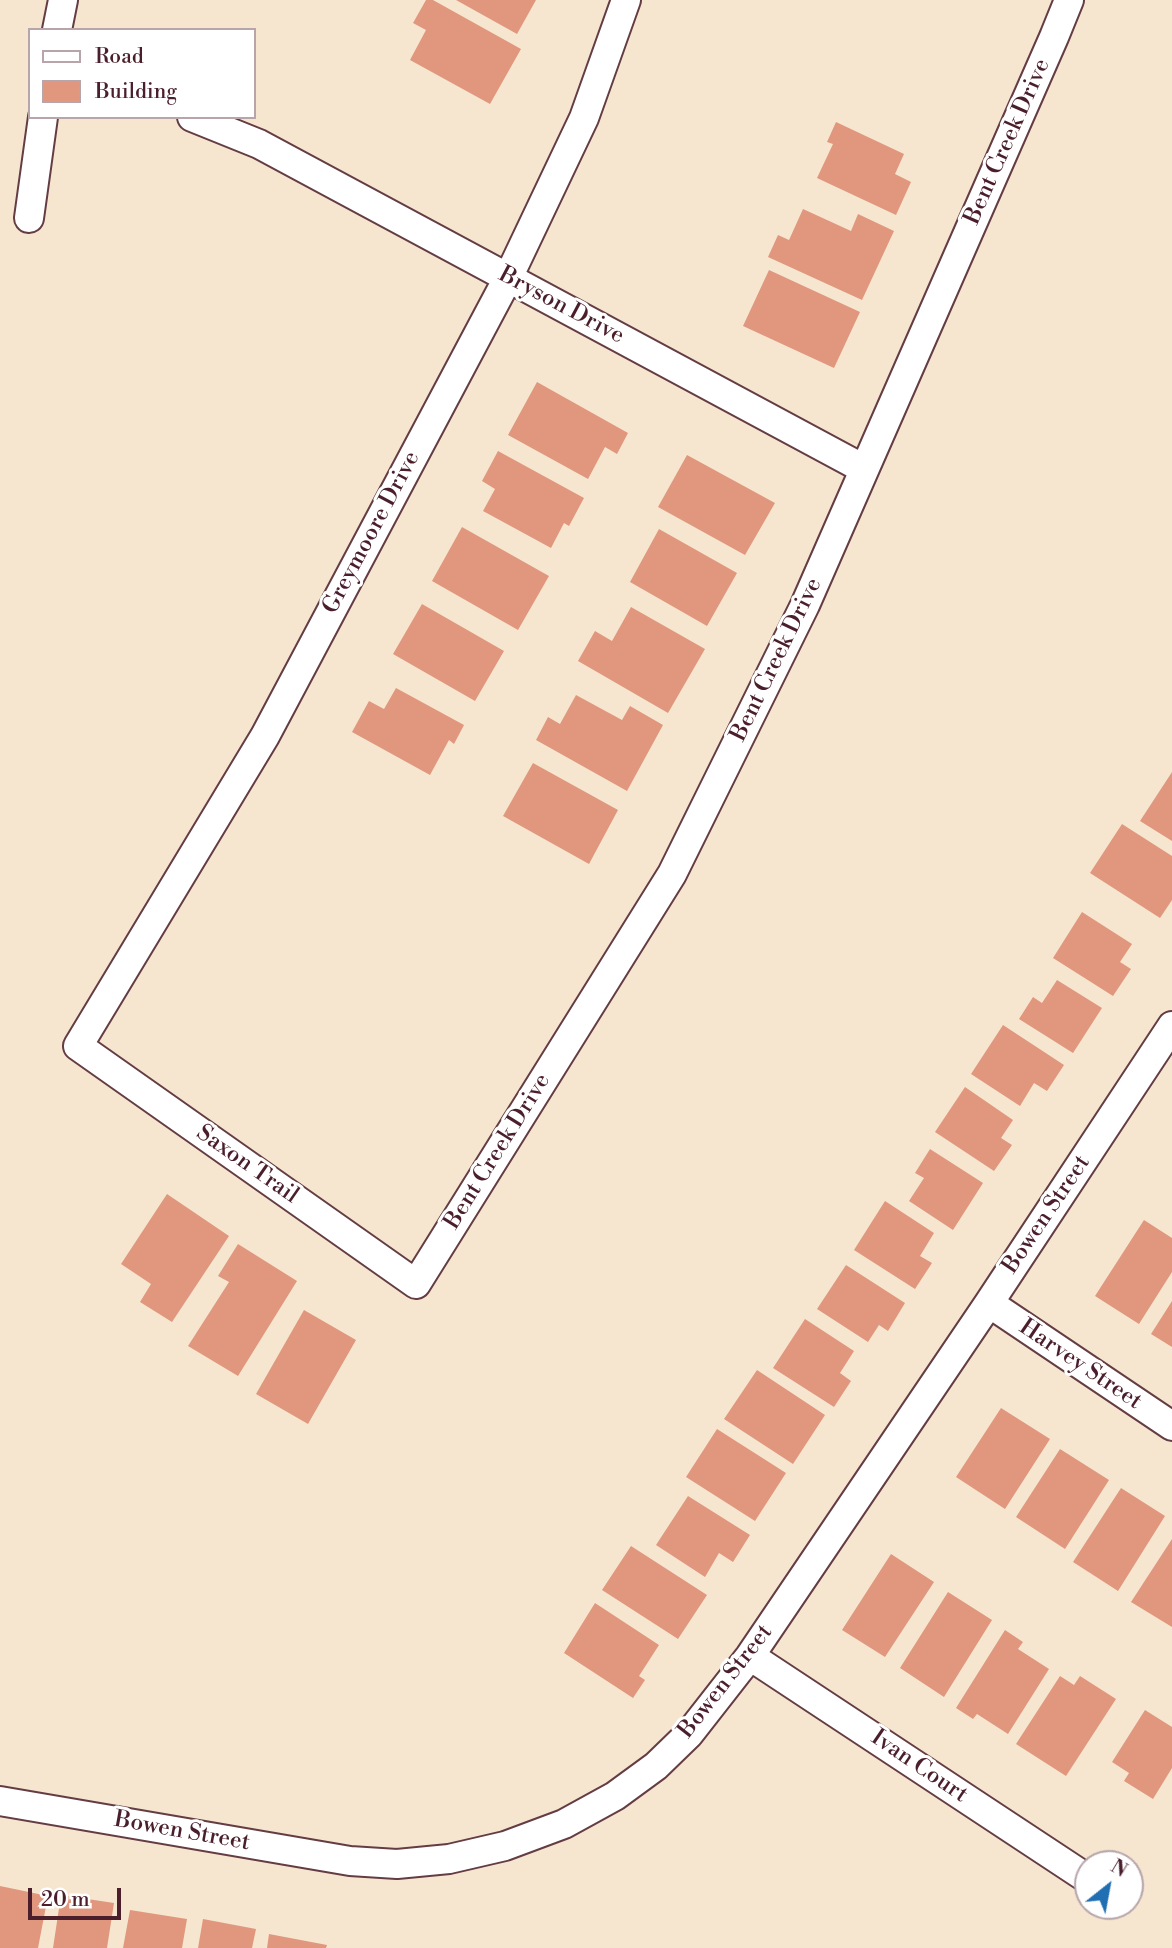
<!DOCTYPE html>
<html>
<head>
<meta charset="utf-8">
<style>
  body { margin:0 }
  #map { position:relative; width:1172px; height:1948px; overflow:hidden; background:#f6e6d0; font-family:"Libre Bodoni",serif }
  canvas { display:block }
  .legend { position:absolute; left:28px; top:28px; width:228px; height:91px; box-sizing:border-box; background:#fff; border:2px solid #b7a5aa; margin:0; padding:9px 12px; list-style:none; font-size:21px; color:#4a1f2b }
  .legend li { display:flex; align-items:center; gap:14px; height:35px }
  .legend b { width:35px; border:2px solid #b7a5aa }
  .north { position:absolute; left:1074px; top:1850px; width:70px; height:70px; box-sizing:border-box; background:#fff; border:2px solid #b7a5aa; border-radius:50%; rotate:31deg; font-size:19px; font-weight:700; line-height:28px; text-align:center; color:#4a1f2b }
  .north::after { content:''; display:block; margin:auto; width:24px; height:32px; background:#1f6fb2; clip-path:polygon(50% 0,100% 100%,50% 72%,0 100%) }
  .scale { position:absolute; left:28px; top:1888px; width:93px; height:32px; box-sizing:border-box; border:4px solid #4a1f2b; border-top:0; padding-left:9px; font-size:21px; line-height:24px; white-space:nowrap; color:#4a1f2b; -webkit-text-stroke:5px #fff; paint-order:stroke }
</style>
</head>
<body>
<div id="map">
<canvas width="1172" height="1948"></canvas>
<ul class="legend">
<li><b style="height:9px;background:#fff"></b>Road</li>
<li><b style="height:19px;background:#e0977d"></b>Building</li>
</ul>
<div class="north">N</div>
<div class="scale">20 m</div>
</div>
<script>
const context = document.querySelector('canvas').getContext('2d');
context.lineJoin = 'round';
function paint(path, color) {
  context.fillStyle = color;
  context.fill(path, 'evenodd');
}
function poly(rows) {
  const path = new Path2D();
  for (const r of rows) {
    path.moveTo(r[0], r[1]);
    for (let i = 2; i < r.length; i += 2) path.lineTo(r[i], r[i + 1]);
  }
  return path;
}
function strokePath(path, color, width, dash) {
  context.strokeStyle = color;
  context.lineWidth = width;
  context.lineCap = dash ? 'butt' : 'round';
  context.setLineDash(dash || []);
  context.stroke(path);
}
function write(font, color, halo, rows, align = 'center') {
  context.font = font + ' "Libre Bodoni",serif';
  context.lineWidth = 6;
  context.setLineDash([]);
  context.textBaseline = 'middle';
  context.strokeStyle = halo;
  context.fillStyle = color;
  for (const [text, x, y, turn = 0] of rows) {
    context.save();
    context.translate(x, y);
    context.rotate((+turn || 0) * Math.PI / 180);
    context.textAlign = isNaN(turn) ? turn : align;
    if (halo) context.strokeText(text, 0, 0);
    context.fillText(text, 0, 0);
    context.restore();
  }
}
const building = poly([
  [426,0,433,0,521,49,490,104,410,60,426,30,413,23],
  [456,0,536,0,517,34],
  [836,122,904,154,895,174,911,182,896,215,817,178,833,144,827,142],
  [803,209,851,231,858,214,894,231,862,300,768,257,778,235,789,240],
  [769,270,860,312,834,368,743,326],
  [537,382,628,433,617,454,605,447,588,479,508,435],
  [498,451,584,498,569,526,564,523,551,548,483,511,495,489,482,481],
  [687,455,775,503,745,555,658,507],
  [462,527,549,576,518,630,432,581],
  [659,529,737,573,707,626,630,582],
  [422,604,504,651,475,701,393,654],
  [631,607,705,649,668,713,578,661,595,631,612,641],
  [396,688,464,725,454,744,449,740,430,775,352,732,369,701,384,709],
  [576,695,622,720,630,706,663,725,627,791,536,740,548,717,560,724],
  [533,763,618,810,589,864,503,816],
  [1172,772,1172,841,1140,821],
  [1122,824,1172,856,1172,900,1160,918,1090,873],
  [1082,912,1132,944,1120,962,1131,969,1113,996,1053,958],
  [1057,980,1102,1008,1073,1053,1019,1019,1033,997,1042,1003],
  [1003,1025,1064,1065,1047,1091,1034,1083,1020,1106,971,1074],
  [965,1087,1013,1120,1001,1138,1012,1145,994,1171,935,1132],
  [930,1149,983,1183,953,1230,909,1201,924,1178,915,1173],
  [167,1194,229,1236,172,1322,140,1302,151,1284,121,1264],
  [885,1201,934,1233,920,1256,932,1263,915,1289,854,1250],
  [1144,1220,1172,1238,1172,1272,1139,1324,1095,1296],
  [238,1244,297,1281,238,1376,188,1346,229,1282,218,1276],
  [846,1265,905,1303,888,1331,879,1325,868,1342,817,1309],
  [1172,1301,1172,1347,1151,1334],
  [304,1310,356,1340,308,1424,256,1394],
  [805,1319,854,1351,840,1373,851,1381,834,1407,773,1368],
  [757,1370,825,1415,793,1464,724,1419],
  [1001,1408,1050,1439,1005,1509,956,1477],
  [717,1429,786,1473,755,1521,686,1477],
  [1060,1449,1109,1480,1065,1549,1016,1517],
  [1121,1488,1165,1516,1118,1591,1073,1562],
  [688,1496,750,1535,733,1562,719,1553,705,1577,656,1545],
  [1172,1539,1172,1627,1131,1602],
  [631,1546,707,1595,678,1639,602,1590],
  [891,1554,934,1582,885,1657,842,1630],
  [948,1592,992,1620,944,1697,900,1668],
  [595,1603,659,1645,639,1676,645,1680,633,1698,564,1653],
  [1005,1630,1023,1642,1018,1649,1049,1669,1008,1734,977,1714,973,1719,956,1708],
  [1060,1676,1074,1685,1080,1676,1116,1699,1066,1776,1016,1744],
  [1145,1710,1172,1727,1172,1768,1153,1799,1124,1781,1129,1773,1112,1762],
  [0,1886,48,1896,38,1948,0,1948],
  [61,1895,114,1903,107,1948,53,1948],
  [130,1910,187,1919,182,1948,123,1948],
  [203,1919,256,1929,252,1948,198,1948],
  [269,1934,327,1945,326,1948,267,1948]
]);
const street = poly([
  [626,0,584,118,508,278,265,736,78,1046,416,1284,672,874,805,605,1054,37,1069,0],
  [57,30,63,0],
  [192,117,259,144,864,469],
  [29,218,43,117],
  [989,1303,1172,1426],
  [750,1656,1088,1879],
  [0,1801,350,1861,397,1864,449,1859,505,1846,564,1824,615,1796,656,1766,689,1734,750,1656,989,1303,1172,1026]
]);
const streetNames = [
  ["Bent Creek Drive",1008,142,-66],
  ["Bryson Drive",561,306,28],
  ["Greymoore Drive",372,533,-62],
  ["Bent Creek Drive",777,660,-64],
  ["Bent Creek Drive",498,1152,-58],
  ["Saxon Trail",247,1165,35],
  ["Bowen Street",1047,1215,-56],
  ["Harvey Street",1080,1365,34],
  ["Bowen Street",726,1682,-52],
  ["Ivan Court",919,1767,34],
  ["Bowen Street",182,1832,10]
];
paint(building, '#e0977d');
strokePath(street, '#643d44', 32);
strokePath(street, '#fff', 28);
write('23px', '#4a1f2b', '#fff', streetNames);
</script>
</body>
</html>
